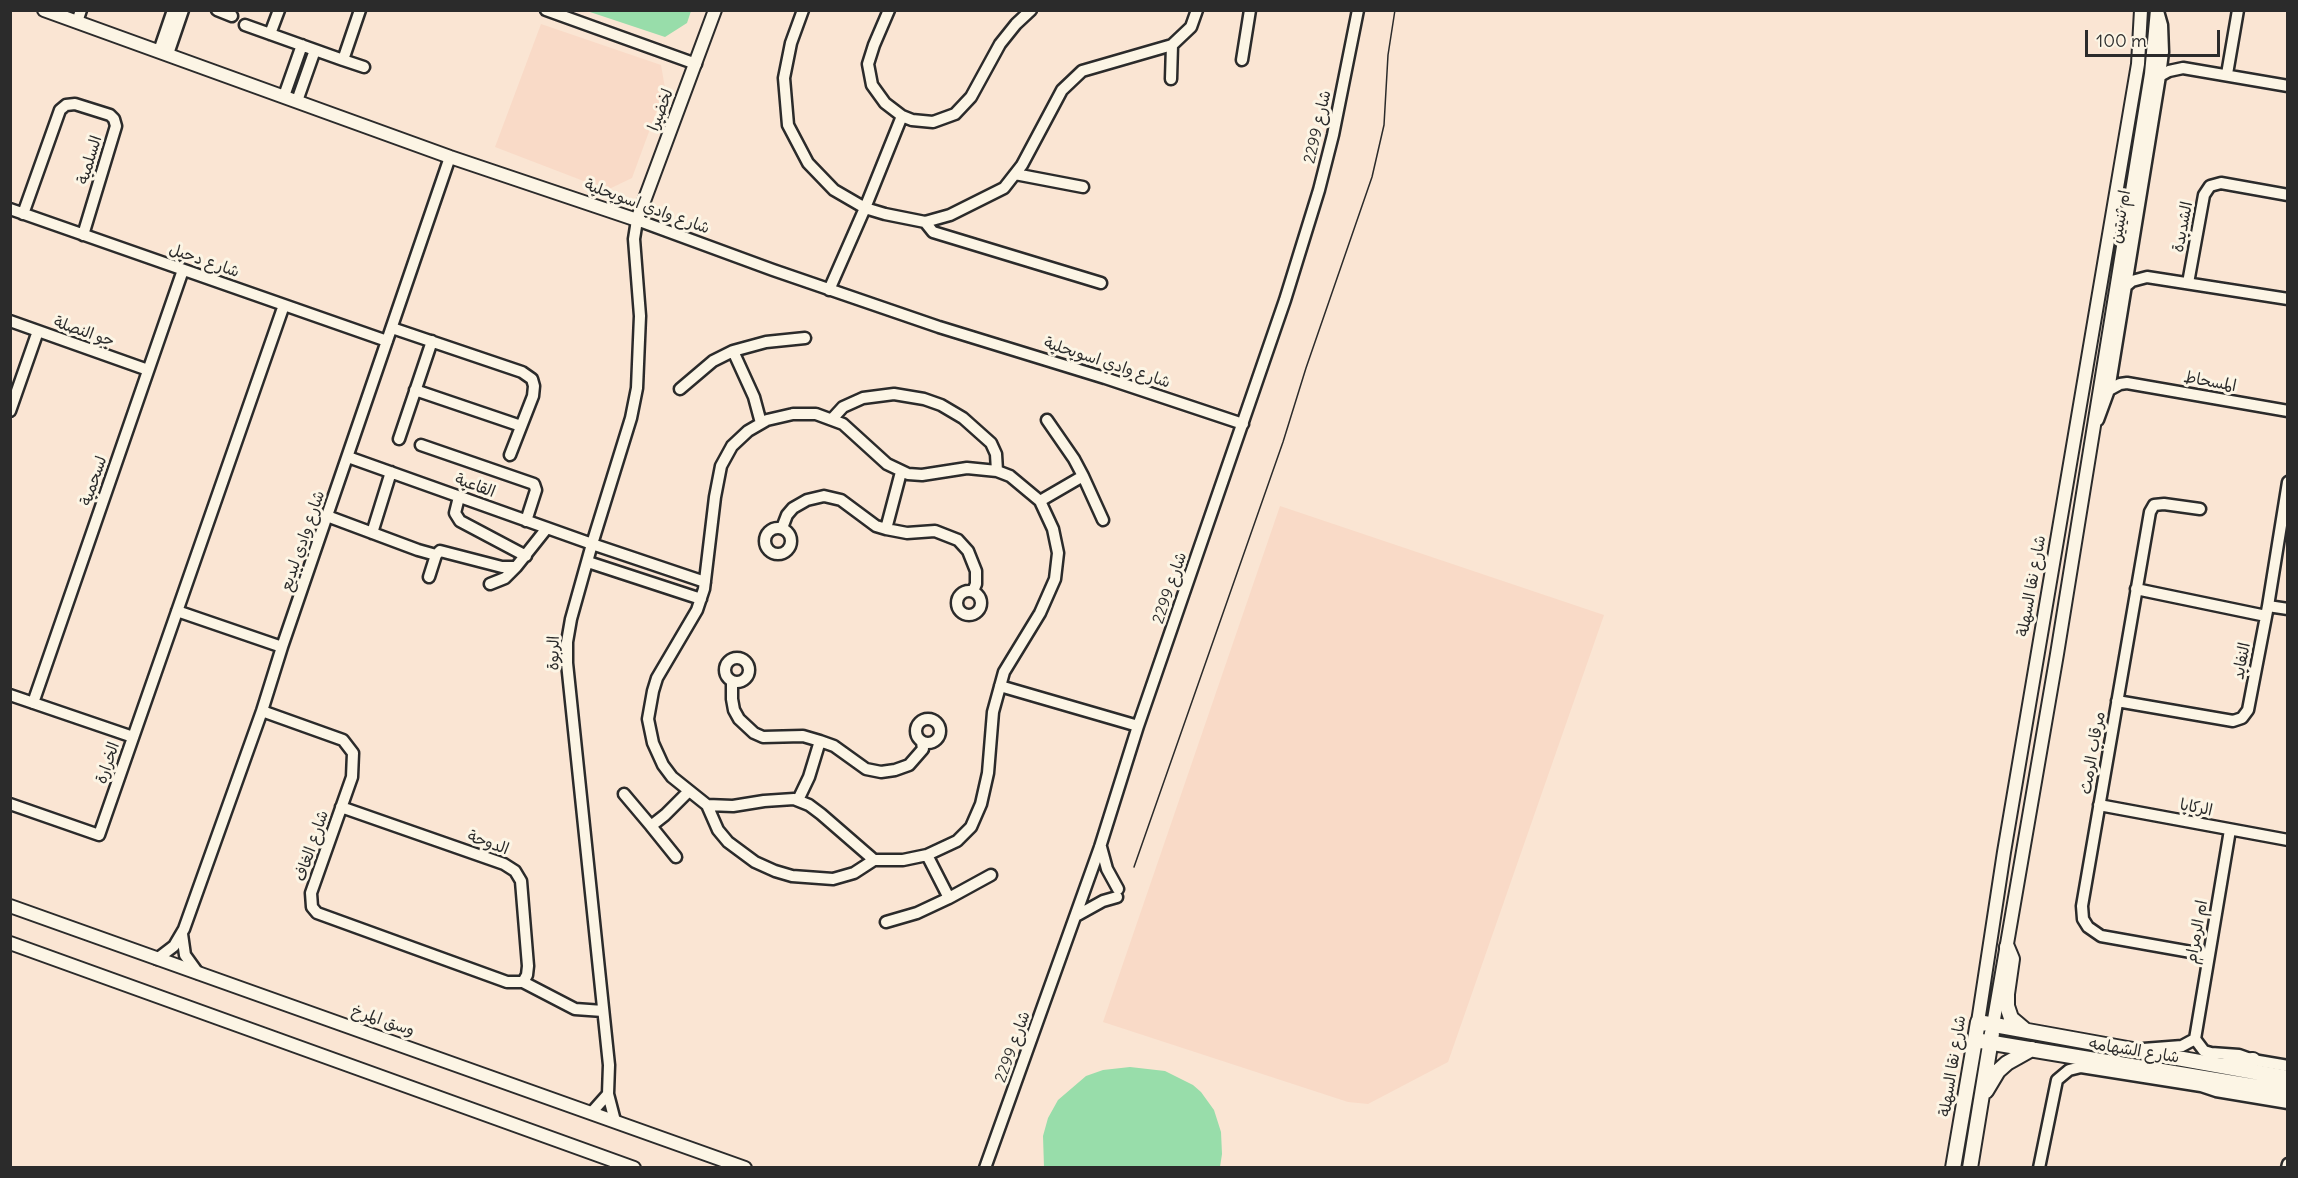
<!DOCTYPE html>
<html>
<head>
<meta charset="utf-8">
<style>
  body { margin:0 }
  #map { position:relative; width:2298px; height:1178px; overflow:hidden; background:#fae5d3; font-family:Delius,sans-serif }
  canvas { display:block }
  .frame { position:absolute; inset:0; border:12px solid #2b2b2b; pointer-events:none }
  .scale { position:absolute; left:2085px; top:30px; width:135px; height:27px; box-sizing:border-box; border:3px solid #2b2b2b; border-top:0; padding-left:8px; font-size:18px; line-height:21px; white-space:nowrap; color:#2b2b2b; -webkit-text-stroke:4px #fcf5e5; paint-order:stroke }
</style>
</head>
<body>
<div id="map">
<canvas width="2298" height="1178"></canvas>
<div class="frame"></div>
<div class="scale">100 m</div>
</div>
<script>
const context = document.querySelector('canvas').getContext('2d');
context.lineJoin = 'round';
function paint(path, color) {
  context.fillStyle = color;
  context.fill(path, 'evenodd');
}
function poly(rows) {
  const path = new Path2D();
  for (const r of rows) {
    if (r.length === 3) {
      path.moveTo(r[0] + r[2], r[1]);
      path.arc(r[0], r[1], r[2], 0, 2 * Math.PI);
      continue;
    }
    path.moveTo(r[0], r[1]);
    for (let i = 2; i < r.length; i += 2) path.lineTo(r[i], r[i + 1]);
  }
  return path;
}
function strokePath(path, color, width, dash) {
  context.strokeStyle = color;
  context.lineWidth = width;
  context.lineCap = dash ? 'butt' : 'round';
  context.setLineDash(dash || []);
  context.stroke(path);
}
function write(font, color, halo, rows, align = 'center') {
  context.font = font + ' Delius,"Playpen Sans Arabic",sans-serif';
  context.lineWidth = 6;
  context.setLineDash([]);
  context.textBaseline = 'middle';
  context.strokeStyle = halo;
  context.fillStyle = color;
  for (const [text, x, y, turn = 0] of rows) {
    context.save();
    context.translate(x, y);
    context.rotate((+turn || 0) * Math.PI / 180);
    context.textAlign = isNaN(turn) ? turn : align;
    if (halo) context.strokeText(text, 0, 0);
    context.fillText(text, 0, 0);
    context.restore();
  }
}
const built = poly([
  [541,24,661,65,665,88,632,178,607,190,495,147],
  [1280,506,1604,615,1448,1062,1368,1104,1348,1102,1103,1022]
]);
const green = poly([
  [587,11,691,11,687,23,665,37],
  [1130,1067,1165,1071,1193,1085,1201,1092,1214,1110,1221,1132,1222,1154,1220,1167,1044,1167,1043,1136,1048,1118,1058,1100,1086,1076,1103,1070]
]);
const minor = poly([
  [217,10,232,16],
  [546,10,696,64],
  [803,10,791,43,784,78,788,125,808,163,834,190,865,208,885,214,925,222,950,215,1004,188,1022,165,1062,90,1082,71,1172,45,1191,27,1197,10],
  [889,10,874,45,868,64,872,85,885,103,902,116,912,120,933,122,955,114,971,97,1000,44,1016,24,1031,10],
  [77,22,81,10],
  [245,25,343,60,360,10],
  [270,34,279,10],
  [159,51,173,10],
  [168,54,183,10],
  [343,60,364,67],
  [1242,60,1250,10],
  [2227,74,2238,10],
  [2160,76,2169,71,2183,68,2288,86],
  [1171,79,1172,45],
  [284,96,302,45],
  [297,101,315,50],
  [1015,174,1083,187],
  [10,209,387,341],
  [23,214,60,110,66,105,75,104,110,115,114,119,116,126,83,235],
  [925,222,933,232,1101,283],
  [2188,283,2204,195,2210,186,2221,183,2288,195],
  [2125,287,2132,281,2147,277,2288,299],
  [829,290,865,208,902,116],
  [10,321,148,370],
  [392,328,522,372,532,379,534,386,533,396,510,455],
  [733,351,766,342,805,338],
  [680,389,713,361,733,351,754,397,761,423],
  [415,390,521,426],
  [2109,390,2120,384,2127,383,2288,411],
  [10,411,38,331],
  [793,414,816,414,843,424,887,464,908,474,922,475,967,468,997,471,1010,476,1040,501,1053,529,1058,553,1055,579,1040,613,1004,672,993,712,988,773,981,804,971,827,957,841,927,855,903,860,874,860,821,814,809,805,794,799,764,801,733,806,707,805,672,777,663,765,653,743,648,719,653,691,657,678,697,610,704,589,715,497,721,466,732,446,748,431,767,420,793,414],
  [832,419,843,407,863,398,894,394,924,399,941,405,963,418,991,443,996,454,997,471],
  [2098,420,2109,390,2160,76,2163,52,2162,25,2158,11],
  [399,439,432,341],
  [421,445,534,484,536,490,526,521],
  [348,457,592,544,705,582],
  [1083,476,1103,520],
  [459,497,455,513,460,521,526,556],
  [1040,501,1083,476,1074,459,1047,420],
  [2200,509,2164,504,2154,505,2150,512,2082,906,2083,919,2088,927,2101,936,2208,955],
  [327,516,418,550,436,555],
  [782,528,787,515,793,508,807,500,824,496,841,500,876,526,886,529,901,472],
  [778,541,13],
  [886,529,907,533,935,531,958,540,968,551,976,571,976,584,973,591],
  [372,533,391,472],
  [588,562,701,599],
  [429,577,436,555,440,551,502,567,516,567],
  [490,584,505,578,516,567,547,528],
  [2136,589,2266,616],
  [969,603,12],
  [2268,606,2288,609],
  [177,611,282,647],
  [737,670,12],
  [732,682,732,699,734,710,739,719,754,733,763,737,803,736,820,741,809,777,798,800],
  [1000,686,1138,726],
  [10,695,133,737],
  [2117,701,2233,721,2242,718,2248,710,2268,606,2288,482],
  [33,703,183,270],
  [262,711,343,740,353,753,352,777,311,893,312,907,317,913,507,982,523,982,527,975,528,966,521,881,515,871,504,864,341,807],
  [928,731,12],
  [820,741,834,746,866,769,881,772,895,770,909,765,923,749,922,742],
  [624,794,651,826,665,815,689,791],
  [10,804,99,835,284,305],
  [707,805,718,830,728,842,755,862,775,871,792,876,833,879,854,873,874,860],
  [2099,805,2288,840],
  [651,826,676,857],
  [2230,830,2195,1039,2204,1051,2211,1053,2239,1055,2253,1060,2288,1066],
  [1101,847,1107,869,1118,889],
  [949,898,991,875],
  [1076,916,1103,901,1117,897],
  [886,922,917,913,949,898,927,855],
  [182,934,185,955,198,973],
  [157,959,174,946,184,929,262,711,282,647,450,157],
  [523,982,575,1009,603,1011],
  [2143,1049,2182,1046,2195,1039],
  [592,1112,608,1094],
  [615,1121,608,1094,609,1065,567,663,567,642,571,619,592,544,631,418,637,388,640,316,634,239,637,220,773,270,939,327,1105,378,1243,424],
  [985,1168,1100,847,1138,726,1285,300,1319,190,1333,135,1358,10],
  [2039,1168,2057,1080,2069,1070,2081,1067,2201,1086,2216,1091,2288,1103],
  [2287,1168,2288,1164]
]);
const tertiary = poly([
  [44,10,450,157,637,220,715,10],
  [10,906,745,1168],
  [10,943,634,1168],
  [1978,1022,2004,852,2138,64,2141,10],
  [1993,1025,2057,654,2151,74,2157,10]
]);
const secondary = poly([
  [2007,947,2012,959,2007,994,2007,1006,2011,1018,2024,1029],
  [1975,1040,2288,1092],
  [2228,1064,2253,1060],
  [1986,1091,1998,1071,2007,1063,2032,1049],
  [1953,1168,1978,1022,2288,1078],
  [1970,1168,1992,1033]
]);
const tram = poly([
  [1134,867,1283,442,1306,368,1372,177,1384,125,1388,55,1395,10]
]);
const streetNames = [
  ["لخضيرا",661,110,-69],
  ["شارع 2299",1318,127,-77],
  ["السلمية",90,160,-73],
  ["شارع وادي اسويحلية",647,207,20],
  ["ام ثنيتين",2121,217,-80],
  ["الشديدة",2183,227,-79],
  ["شارع دحيل",204,261,19],
  ["جو النصلة",84,332,19],
  ["شارع وادي اسويحلية",1107,363,18],
  ["المسحاط",2210,382,10],
  ["لسحمية",94,481,-71],
  ["القاعية",475,486,20],
  ["شارع وادي لبديع",303,541,-71],
  ["شارع نقا السهلة",2032,586,-80],
  ["شارع 2299",1170,588,-71],
  ["الربوة",554,653,-89],
  ["النفايد",2242,661,-79],
  ["مرقاب الرمث",2093,753,-80],
  ["الخرارة",108,763,-71],
  ["الركايا",2196,808,11],
  ["الدوحة",488,843,20],
  ["شارع الغاف",312,846,-71],
  ["ام الرمرام",2197,932,-80],
  ["وسق المرخ",383,1021,19],
  ["شارع 2299",1013,1047,-70],
  ["شارع الشهامه",2134,1051,9],
  ["شارع نقا السهلة",1953,1066,-81]
];
paint(built, '#f9dac7');
paint(green, '#98ddaa');
strokePath(minor, '#2b2b2b', 15);
strokePath(tertiary, '#2b2b2b', 16);
strokePath(secondary, '#2b2b2b', 18);
strokePath(minor, '#fcf5e5', 10);
strokePath(tertiary, '#fcf5e5', 12);
strokePath(secondary, '#fcf5e5', 14);
strokePath(tram, '#2b2b2b', 1.5);
write('16px', '#2b2b2b', '#fcf5e5', streetNames);
</script>
</body>
</html>
